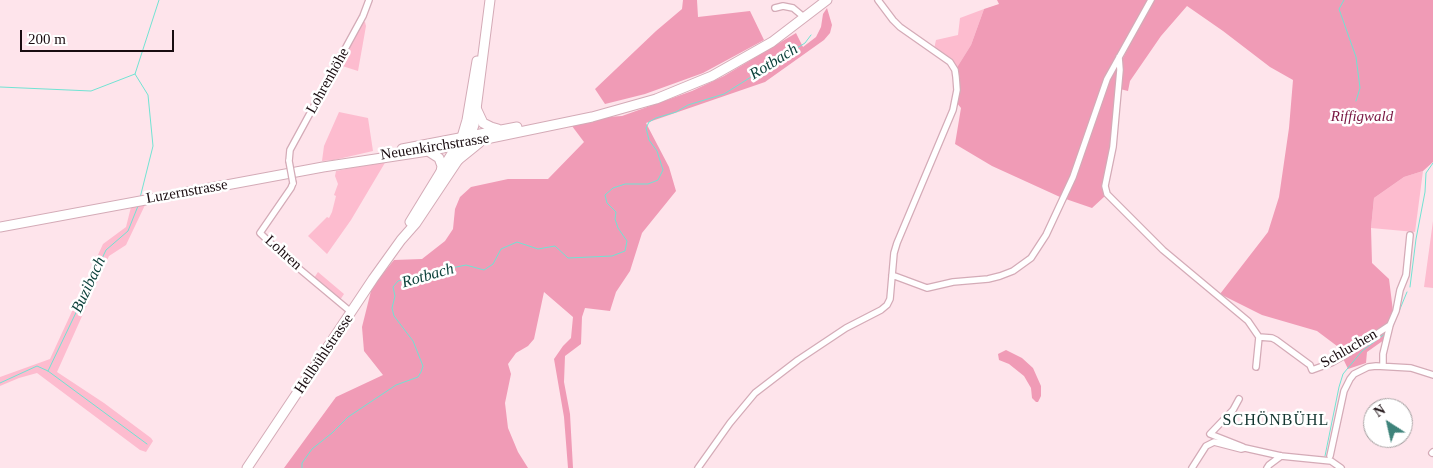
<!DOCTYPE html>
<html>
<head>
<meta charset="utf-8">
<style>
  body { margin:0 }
  #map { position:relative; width:1433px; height:468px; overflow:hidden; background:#fee4eb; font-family:Georgia,serif }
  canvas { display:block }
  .north { position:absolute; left:1363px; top:398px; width:50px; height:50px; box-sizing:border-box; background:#fff; border:1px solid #a39e9f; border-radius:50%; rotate:325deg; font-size:14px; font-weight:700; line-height:20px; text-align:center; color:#190c10 }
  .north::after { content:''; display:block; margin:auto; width:18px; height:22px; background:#3e837a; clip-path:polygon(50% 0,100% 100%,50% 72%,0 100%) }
  .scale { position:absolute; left:20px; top:30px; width:154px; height:22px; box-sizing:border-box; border:2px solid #190c10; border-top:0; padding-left:6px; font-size:15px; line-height:18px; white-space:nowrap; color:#190c10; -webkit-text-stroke:4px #fff; paint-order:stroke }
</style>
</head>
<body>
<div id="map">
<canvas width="1433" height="468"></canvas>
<div class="north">N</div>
<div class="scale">200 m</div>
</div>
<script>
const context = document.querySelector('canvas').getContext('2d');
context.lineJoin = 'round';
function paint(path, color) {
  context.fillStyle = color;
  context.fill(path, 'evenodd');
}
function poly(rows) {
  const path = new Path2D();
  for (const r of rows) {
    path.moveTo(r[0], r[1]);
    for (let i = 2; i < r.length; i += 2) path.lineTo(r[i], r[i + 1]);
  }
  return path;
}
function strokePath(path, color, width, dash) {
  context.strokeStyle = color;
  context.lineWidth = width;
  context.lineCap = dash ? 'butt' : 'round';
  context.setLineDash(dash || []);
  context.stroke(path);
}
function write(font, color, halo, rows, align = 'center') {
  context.font = font + ' Georgia,serif';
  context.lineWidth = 5;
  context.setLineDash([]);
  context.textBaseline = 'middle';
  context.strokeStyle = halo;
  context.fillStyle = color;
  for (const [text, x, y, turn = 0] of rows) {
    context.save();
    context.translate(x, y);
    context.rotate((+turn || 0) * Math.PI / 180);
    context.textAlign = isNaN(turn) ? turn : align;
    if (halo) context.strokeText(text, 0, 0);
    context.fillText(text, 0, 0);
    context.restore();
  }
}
const green = poly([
  [984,9,971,45,956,69,934,49,936,40,958,35,960,18],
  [362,22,365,22,366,26,358,71,339,65],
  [339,112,368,118,373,151,334,160,322,161,324,146],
  [386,161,351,220,327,254,308,236,327,217,329,218,332,212,336,196,334,195,338,184,335,176,336,171],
  [1423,171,1415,232,1371,228,1374,198,1404,177],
  [145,205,126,245,109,256,57,372,104,403,151,438,153,441,146,452,140,450,37,373,19,378,0,386,0,377,50,359,103,244,126,227,131,207],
  [1433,221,1433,288,1424,287],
  [318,272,344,294,340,300,314,278]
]);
const forest = poly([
  [683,0,697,0,698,17,750,11,764,40,703,73,645,94,605,104,595,89,656,31,682,9],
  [997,0,1149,0,1116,62,1119,69,1112,143,1103,190,1105,196,1092,208,1060,197,992,166,955,144,961,108,956,102,956,69,971,45,984,9,999,4],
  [1153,0,1433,0,1433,162,1423,171,1404,177,1374,198,1371,228,1372,263,1389,279,1393,311,1384,340,1367,352,1366,363,1348,369,1337,346,1317,331,1262,315,1220,294,1268,232,1279,197,1289,128,1293,80,1270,67,1223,31,1187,6,1161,36,1130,81,1128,91,1120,89,1123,58],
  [827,8,832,25,830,33,824,40,765,82,646,123,669,167,676,191,642,233,630,271,616,292,610,311,585,308,582,317,581,344,565,356,564,382,570,414,573,468,568,468,564,417,554,359,563,346,571,338,573,317,544,292,534,339,528,346,516,353,508,364,511,374,505,403,508,428,518,452,528,468,284,468,336,397,383,375,364,351,362,327,372,287,394,260,422,259,445,241,453,229,455,209,460,197,471,187,508,179,548,179,584,142,572,126,608,117,622,116,692,91,724,76,796,33,803,47,816,37,821,27,823,14],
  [1006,350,1022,358,1033,368,1041,386,1041,396,1038,402,1036,402,1032,398,1031,388,1024,376,1009,364,999,360,998,354]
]);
const stream = poly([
  [1344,0,1339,9,1356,57,1360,88,1356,101],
  [0,87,91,91,135,74],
  [140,198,153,146,148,95,135,74,159,0],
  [1410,287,1416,239,1425,192,1426,173,1433,163],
  [1393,326,1407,292],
  [48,371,106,250,128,231,138,206],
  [0,383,37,366,48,371,147,444],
  [1325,456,1339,387,1343,374,1362,351,1386,333],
  [302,468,302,463,312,449,332,433,348,417,396,385,418,377,421,372,423,366,413,341,394,316,392,308,395,296,393,287,398,281,424,273,428,275,442,270,466,265,484,270,493,264,501,249,517,242,538,249,555,246,568,258,612,256,625,251,627,241,618,228,615,219,616,212,607,203,605,195,613,188,625,184,648,184,658,180,663,170,657,151,649,140,646,128,649,122,656,118,676,112,688,105,724,94,805,43,811,35]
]);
const minor = poly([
  [775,8,783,6,793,8,805,18],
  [1119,57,1120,70,1113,147,1105,186,1107,194,1163,250,1248,321,1259,337,1256,367],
  [289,161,290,150,363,16,369,0],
  [293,183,291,188,260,233,284,256,351,312],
  [892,275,927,288,953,282,988,279,1000,276,1013,271,1031,258,1046,235,1073,177,1107,79,1151,0],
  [1259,337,1272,338,1276,340,1310,365,1312,370,1331,363,1345,355,1390,325],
  [1383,366,1383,354,1390,325,1396,311,1400,290,1406,275,1410,235],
  [1239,399,1233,410,1210,434,1243,447],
  [1432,453,1433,452],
  [1330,456,1344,391,1350,379,1354,374,1368,367,1376,366,1411,368,1433,375],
  [698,468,730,423,755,393,798,360,846,328,881,310,887,305,890,299,894,253,897,243,953,110,957,90,956,77,955,70,950,62,900,27,893,20,878,0],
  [1192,468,1206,446,1214,442,1241,449,1245,448,1281,456,1331,461,1341,468],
  [1267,468,1269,465,1281,456]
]);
const secondary = poly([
  [410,222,462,137,467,120,477,61],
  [247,468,373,279,401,240,416,223,458,160,470,136,474,125,490,0]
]);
const primary = poly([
  [476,108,483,123,491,127,498,129],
  [402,149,517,127],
  [428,151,439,158,442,166,441,172],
  [458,160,479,143],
  [0,227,323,167,428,151,592,117,656,99,712,76,772,42,827,0]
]);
const minorBridge = poly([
  [289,161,293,183]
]);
const streetNames = [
  ["Lohrenhöhe",328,81,-61],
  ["Neuenkirchstrasse",435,147,-9],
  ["Luzernstrasse",187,192,-10],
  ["Lohren",283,253,42],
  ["Schluchen",1349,349,-30],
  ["Hellbühlstrasse",324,354,-56]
];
const parkNames = [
  ["Riffigwald",1362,117]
];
const waterNames = [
  ["Rotbach",774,62,-32],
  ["Rotbach",428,276,-16],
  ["Buzibach",89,285,-65]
];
const neighbourhoodNames = [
  ["SCHÖNBÜHL",1276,421]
];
paint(green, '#fdbccf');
paint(forest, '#f09bb6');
strokePath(stream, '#71e3d3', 1);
strokePath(minor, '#d4abb7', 8);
strokePath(secondary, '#d4abb7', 11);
strokePath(primary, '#d4abb7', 11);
strokePath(minor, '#fff', 5.5);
strokePath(secondary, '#fff', 9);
strokePath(primary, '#fff', 9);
strokePath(minorBridge, '#d4abb7', 8, []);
strokePath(minorBridge, '#fff', 5.5);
write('15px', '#190c10', '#fff', streetNames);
write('italic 15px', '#791742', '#fff', parkNames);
write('italic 16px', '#0d423c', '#fff', waterNames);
context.letterSpacing = '1px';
write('16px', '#133530', '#fff', neighbourhoodNames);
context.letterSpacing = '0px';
</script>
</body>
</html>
